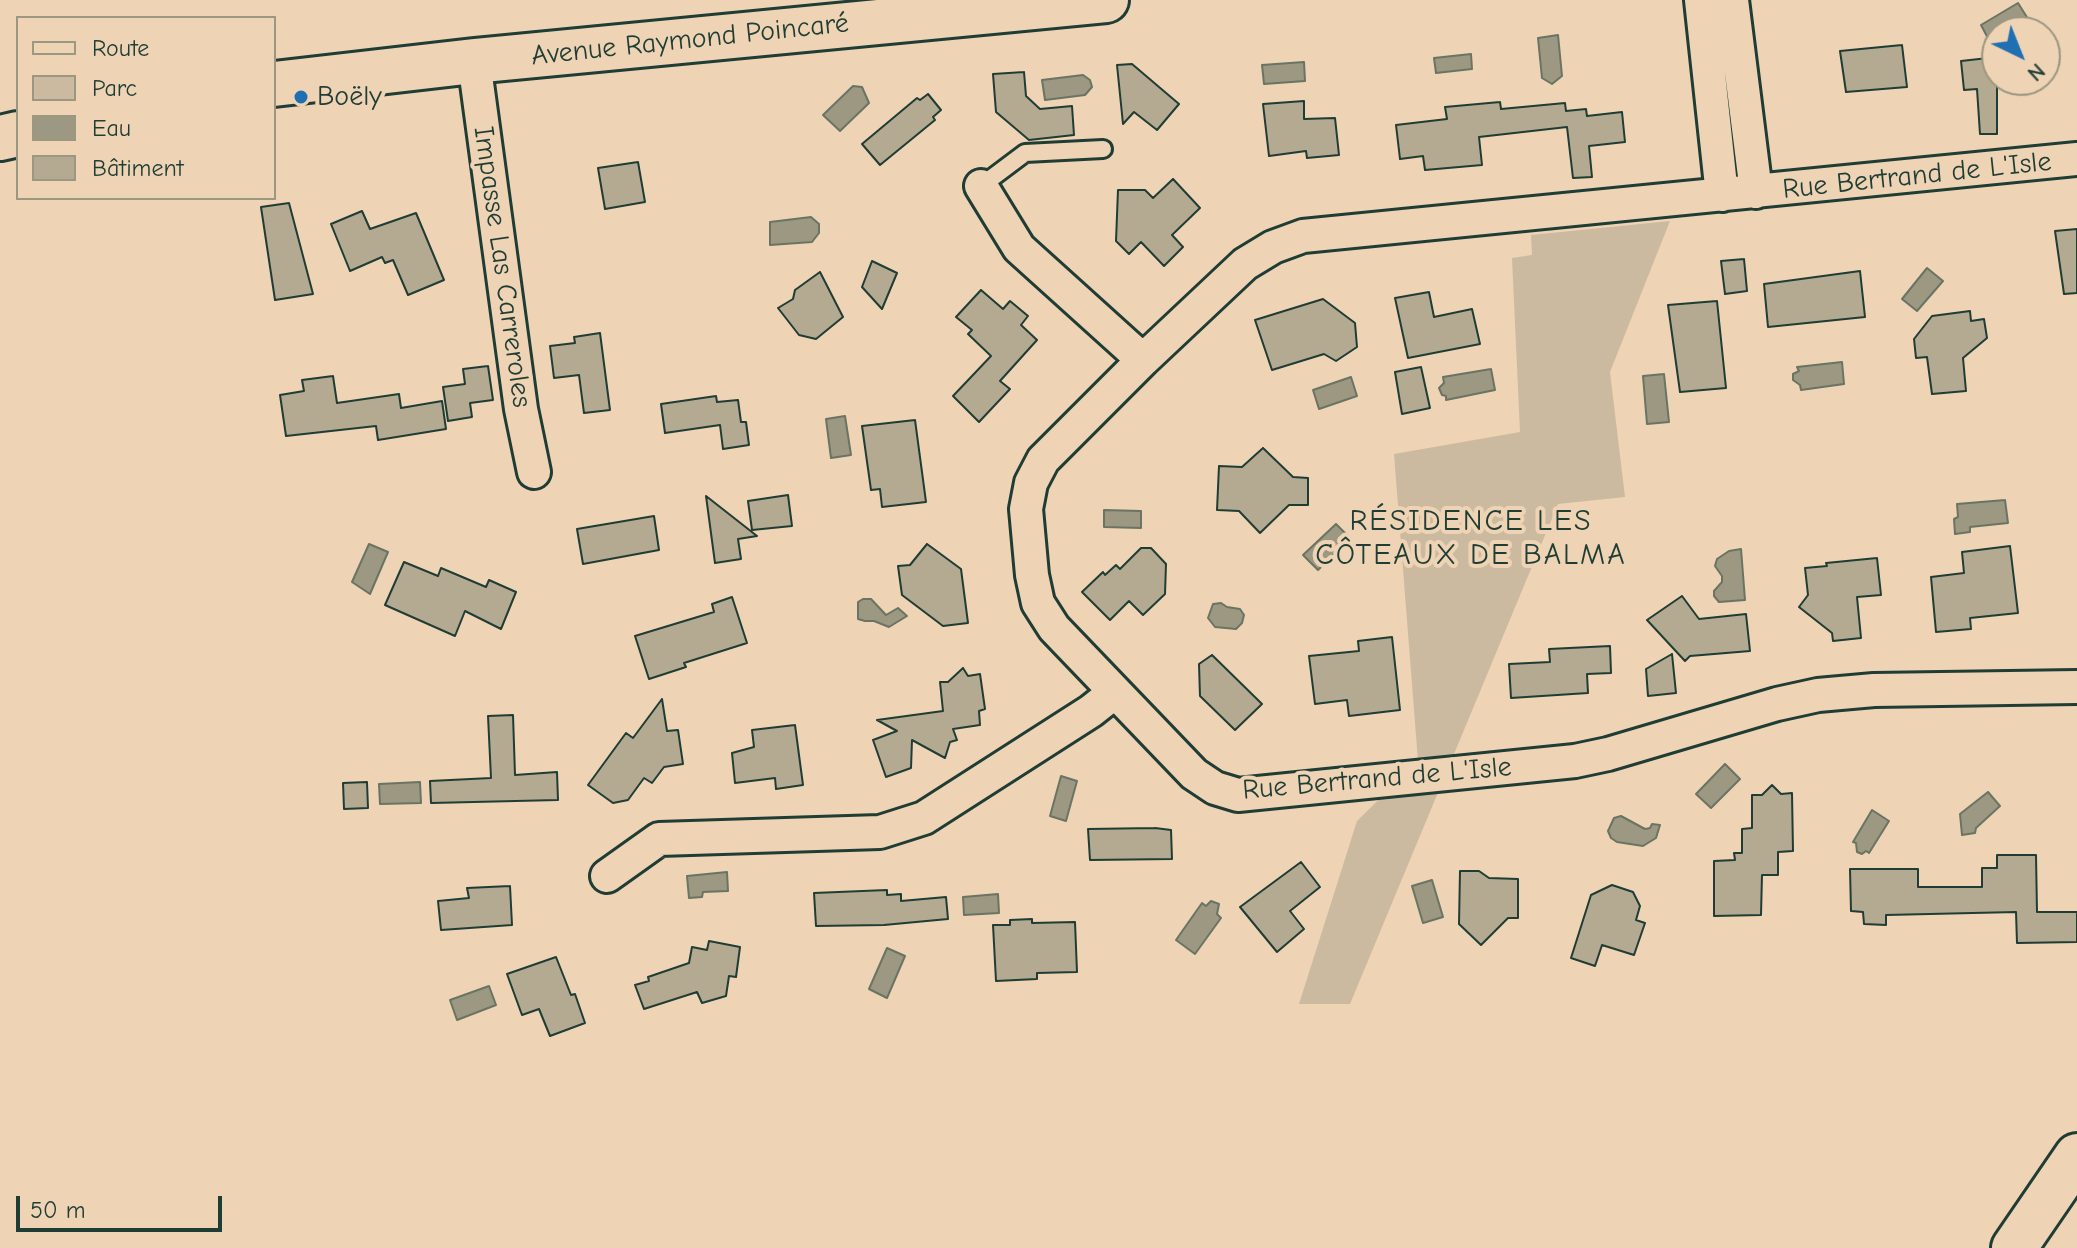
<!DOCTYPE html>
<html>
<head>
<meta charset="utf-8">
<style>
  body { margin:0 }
  #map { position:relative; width:2077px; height:1248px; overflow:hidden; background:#eed3b5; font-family:"Comic Neue",sans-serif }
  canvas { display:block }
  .legend { position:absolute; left:16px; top:16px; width:260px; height:184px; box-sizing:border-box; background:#eed3b5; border:2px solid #9b9781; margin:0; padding:10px 14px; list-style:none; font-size:24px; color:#1f3d34 }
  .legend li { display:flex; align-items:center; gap:16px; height:40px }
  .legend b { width:40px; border:2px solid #9b9781 }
  .north { position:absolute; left:1981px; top:16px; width:80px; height:80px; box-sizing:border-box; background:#eed3b5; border:2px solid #9b9781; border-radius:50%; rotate:137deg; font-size:22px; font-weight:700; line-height:32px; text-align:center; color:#1f3d34 }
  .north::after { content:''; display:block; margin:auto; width:28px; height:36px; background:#1f6fb2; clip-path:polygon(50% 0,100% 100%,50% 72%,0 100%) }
  .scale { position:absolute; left:16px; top:1196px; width:206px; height:36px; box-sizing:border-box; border:4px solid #1f3d34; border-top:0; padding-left:10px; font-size:24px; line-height:28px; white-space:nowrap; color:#1f3d34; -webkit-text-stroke:6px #eed3b5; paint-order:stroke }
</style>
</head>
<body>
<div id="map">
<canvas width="2077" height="1248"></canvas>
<ul class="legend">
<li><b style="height:10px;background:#eed3b5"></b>Route</li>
<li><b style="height:22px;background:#ccbaa0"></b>Parc</li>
<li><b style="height:22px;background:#9c9882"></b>Eau</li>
<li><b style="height:22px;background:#b4a991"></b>Bâtiment</li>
</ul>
<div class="north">N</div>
<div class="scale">50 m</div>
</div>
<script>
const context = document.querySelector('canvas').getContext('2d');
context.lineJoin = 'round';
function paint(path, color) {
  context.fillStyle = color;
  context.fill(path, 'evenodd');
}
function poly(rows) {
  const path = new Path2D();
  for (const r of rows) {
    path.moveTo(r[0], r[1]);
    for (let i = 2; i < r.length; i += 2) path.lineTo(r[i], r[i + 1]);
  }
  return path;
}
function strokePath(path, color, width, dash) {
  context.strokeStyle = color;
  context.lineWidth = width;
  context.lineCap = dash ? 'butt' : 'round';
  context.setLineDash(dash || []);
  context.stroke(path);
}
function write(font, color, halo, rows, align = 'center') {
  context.font = font + ' "Comic Neue",sans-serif';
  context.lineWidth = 8;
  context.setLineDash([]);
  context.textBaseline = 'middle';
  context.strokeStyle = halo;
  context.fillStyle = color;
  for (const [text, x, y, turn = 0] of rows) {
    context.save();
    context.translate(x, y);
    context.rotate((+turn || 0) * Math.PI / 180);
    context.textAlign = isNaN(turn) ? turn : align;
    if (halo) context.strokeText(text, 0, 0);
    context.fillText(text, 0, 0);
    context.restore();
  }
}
const green = poly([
  [1670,221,1610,372,1625,497,1558,504,1350,1004,1299,1004,1357,821,1418,761,1394,454,1520,432,1512,258,1532,255,1531,235]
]);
const water = poly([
  [2018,3,2030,22,2012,32,1997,32,1997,41,1991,44,1981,25,2018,3],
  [1558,35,1562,76,1552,84,1542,78,1538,38,1558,35],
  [1471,54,1472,69,1436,73,1434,58,1471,54],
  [1304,62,1305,81,1264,84,1262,65,1304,62],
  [1083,75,1090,80,1092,87,1085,95,1045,100,1042,80,1083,75],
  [853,86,862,87,869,103,840,131,823,115,853,86],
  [811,217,819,224,819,233,812,242,770,245,770,222,811,217],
  [1927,268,1943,281,1917,311,1902,299,1927,268],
  [1842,362,1844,384,1801,390,1800,385,1793,380,1793,374,1799,371,1797,367,1842,362],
  [1491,369,1495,390,1446,400,1446,396,1442,395,1439,388,1444,383,1443,377,1491,369],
  [1664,374,1669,422,1647,424,1643,376,1664,374],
  [1351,377,1357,396,1319,409,1313,390,1351,377],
  [845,416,851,455,831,458,826,419,845,416],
  [2005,500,2008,523,1970,527,1970,532,1955,534,1954,519,1958,517,1957,504,2005,500],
  [1104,510,1141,511,1141,528,1104,527,1104,510],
  [1336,524,1350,538,1318,570,1303,555,1336,524],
  [369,544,388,552,370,594,352,582,369,544],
  [1741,549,1745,600,1719,602,1714,596,1714,591,1722,582,1722,576,1715,566,1717,559,1729,551,1741,549],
  [863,599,871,599,886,615,898,608,907,616,889,627,874,621,865,621,858,619,858,602,863,599],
  [1221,603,1227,607,1240,609,1244,615,1242,623,1236,629,1215,627,1208,618,1213,604,1221,603],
  [1725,764,1740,779,1711,808,1696,794,1725,764],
  [1061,776,1077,781,1066,821,1050,816,1061,776],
  [420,782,421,803,380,804,379,784,420,782],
  [1988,792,2000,806,1976,828,1975,833,1962,835,1960,814,1988,792],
  [1872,810,1889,821,1869,853,1866,851,1862,854,1857,852,1856,843,1853,842,1872,810],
  [1621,816,1645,829,1650,828,1652,824,1660,825,1656,838,1643,846,1617,842,1611,838,1608,831,1614,818,1621,816],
  [727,872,728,891,703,892,702,897,689,898,687,876,727,872],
  [1432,880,1443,917,1423,923,1412,886,1432,880],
  [998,894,999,913,964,915,963,897,998,894],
  [1211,901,1219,904,1217,914,1221,918,1195,954,1176,940,1202,903,1206,906,1211,901],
  [887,948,905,956,887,998,869,989,887,948],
  [489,986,496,1005,457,1020,450,1000,489,986]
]);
const building = poly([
  [1902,45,1907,87,1846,92,1840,51,1902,45],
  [1997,57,1997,134,1980,134,1977,89,1964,90,1961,61,1997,57],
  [1132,64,1179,104,1157,130,1134,112,1123,124,1117,65,1132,64],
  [1024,72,1026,96,1040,109,1072,106,1074,135,1029,140,996,112,993,74,1024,72],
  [928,94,941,110,933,117,935,120,880,165,862,144,917,98,920,100,928,94],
  [1304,101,1304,119,1335,118,1339,155,1307,158,1306,151,1269,156,1263,104,1304,101],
  [1500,102,1501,109,1565,103,1566,111,1586,109,1587,116,1622,112,1625,142,1589,146,1592,177,1573,178,1567,127,1479,137,1482,165,1425,170,1423,156,1400,159,1396,125,1447,119,1445,107,1500,102],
  [638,162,645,202,605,209,598,168,638,162],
  [1173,179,1200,208,1172,235,1183,247,1164,266,1141,242,1129,254,1116,241,1118,190,1145,190,1153,198,1173,179],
  [289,203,313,294,275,300,261,207,289,203],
  [362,211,370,229,416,213,444,280,408,295,393,260,385,263,382,257,350,271,331,224,362,211],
  [2077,229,2077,293,2064,294,2055,231,2077,229],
  [1744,259,1747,291,1725,294,1721,261,1744,259],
  [872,261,897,273,882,309,862,287,872,261],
  [1860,271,1865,317,1768,327,1764,284,1860,271],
  [820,272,843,317,816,339,799,335,778,308,793,299,795,290,820,272],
  [981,290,1003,309,1010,301,1028,316,1021,325,1037,340,1000,381,1010,389,979,422,953,396,991,356,968,334,972,330,956,317,981,290],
  [1429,292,1434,317,1472,309,1480,344,1408,358,1395,298,1429,292],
  [1323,299,1355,323,1357,347,1336,361,1324,354,1272,370,1255,320,1323,299],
  [1717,301,1726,388,1680,392,1668,305,1717,301],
  [1970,311,1971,321,1984,319,1987,338,1963,358,1966,391,1932,394,1927,357,1916,358,1914,339,1932,316,1970,311],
  [600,333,610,410,584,413,579,375,554,378,550,346,575,343,574,337,600,333],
  [488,366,493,400,470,403,472,417,448,421,443,387,465,384,463,369,488,366],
  [1421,367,1430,408,1402,414,1395,372,1421,367],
  [333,376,337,403,399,394,401,408,442,401,446,429,378,440,376,426,286,436,280,395,304,391,302,380,333,376],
  [716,396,717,402,738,400,741,422,746,422,749,445,723,449,720,425,665,433,661,404,716,396],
  [915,420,926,502,882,507,880,489,871,490,862,426,915,420],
  [1263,448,1293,477,1308,478,1308,505,1289,505,1260,533,1239,511,1217,510,1219,466,1242,467,1263,448],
  [788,495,792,526,752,530,748,501,788,495],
  [706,496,757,536,738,539,741,559,715,563,706,496],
  [654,516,659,550,583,564,577,529,654,516],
  [927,544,961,569,968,623,943,626,902,595,898,566,910,565,927,544],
  [2010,546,2018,613,1970,618,1971,629,1936,632,1931,577,1964,573,1962,552,2010,546],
  [1141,548,1151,548,1166,564,1165,594,1143,615,1129,601,1110,620,1082,592,1103,572,1105,575,1116,565,1120,569,1141,548],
  [1877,558,1881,595,1857,597,1861,638,1833,641,1832,633,1799,607,1808,595,1805,568,1827,566,1826,563,1877,558],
  [404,562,438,576,441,568,486,587,489,580,516,592,501,629,465,611,455,636,385,605,404,562],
  [1682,596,1699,619,1746,614,1750,651,1690,656,1685,661,1647,620,1682,596],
  [732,597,747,643,684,663,686,667,649,679,635,636,714,612,712,604,732,597],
  [1392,637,1400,710,1349,716,1347,700,1315,704,1309,656,1359,651,1358,641,1392,637],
  [1610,646,1611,673,1587,674,1588,693,1511,698,1509,664,1550,662,1549,649,1610,646],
  [1672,654,1676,693,1648,696,1646,669,1672,654],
  [1212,655,1262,704,1235,730,1200,696,1199,664,1212,655],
  [963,668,968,676,980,674,985,709,979,711,980,725,953,729,957,740,950,742,945,758,912,740,911,768,886,777,873,740,897,731,877,720,943,711,940,682,948,682,963,668],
  [662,699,667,731,678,730,683,764,664,767,652,783,644,778,628,800,613,803,588,785,626,733,633,738,662,699],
  [513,715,515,775,557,772,558,800,431,803,430,781,491,778,488,716,513,715],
  [795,725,803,785,776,789,775,778,735,783,732,753,754,747,752,730,795,725],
  [367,782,368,808,344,809,343,783,367,782],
  [1772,785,1781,794,1792,793,1793,851,1778,852,1778,875,1762,875,1761,915,1714,916,1714,861,1735,860,1734,853,1742,853,1742,829,1752,828,1752,795,1762,795,1772,785],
  [1155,828,1171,830,1172,859,1090,860,1088,829,1155,828],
  [1997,855,2036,855,2037,912,2077,912,2077,942,2017,943,2016,912,1886,915,1886,925,1864,924,1863,912,1851,911,1850,869,1918,869,1918,887,1982,887,1982,868,1997,868,1997,855],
  [1301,862,1320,887,1290,911,1304,929,1277,952,1240,907,1301,862],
  [1460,871,1479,871,1489,878,1518,879,1518,918,1508,918,1481,945,1459,924,1460,871],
  [1612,885,1633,892,1640,906,1636,920,1645,923,1634,955,1602,945,1595,966,1571,958,1591,895,1612,885],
  [510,886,512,925,441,930,438,901,469,898,467,888,510,886],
  [887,890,887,895,901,894,901,901,946,897,948,919,884,925,816,926,814,893,887,890],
  [1032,919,1032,923,1075,922,1077,972,1037,973,1037,979,996,981,993,925,1010,925,1010,920,1032,919],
  [709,941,740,947,736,977,729,976,726,996,702,1003,697,992,644,1009,635,985,649,981,648,977,689,963,692,947,707,950,709,941],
  [556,957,571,995,575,994,585,1023,550,1036,539,1009,522,1015,507,974,556,957]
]);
const lane = poly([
  [981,186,1025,153,1103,149]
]);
const street = poly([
  [1701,0,1722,195],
  [1732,0,1756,192],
  [474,61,521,409,534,472],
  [2077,159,1303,236,1273,247,1245,264,1143,360,1043,460,1031,483,1026,509,1032,575,1038,603,1054,628,1194,774,1215,788,1238,795,1575,761,1608,754,1777,704,1818,695,1874,690,2077,687],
  [981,186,1019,248,1143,360],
  [607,876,659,839,880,832,924,818,1091,711,1115,692]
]);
const secondary = poly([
  [274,84,474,61,1106,0],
  [0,138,18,134],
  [2014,1248,2077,1156]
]);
const markers = [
  [301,97,8,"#1f6fb2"]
];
const streetNames = [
  ["Avenue Raymond Poincaré",690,40,-6],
  ["Rue Bertrand de L'Isle",1917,176,-6],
  ["Impasse Las Carreroles",502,267,82],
  ["Rue Bertrand de L'Isle",1377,779,-5]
];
const poiNames = [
  ["Boëly",317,97]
];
const neighbourhoodNames = [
  ["RÉSIDENCE LES",1471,522],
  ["CÔTEAUX DE BALMA",1471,556]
];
paint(green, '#ccbaa0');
paint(water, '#9c9882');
strokePath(water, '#6a7463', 2);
paint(building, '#b4a991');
strokePath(building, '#1f3d34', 2);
strokePath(lane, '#1f3d34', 22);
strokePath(street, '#1f3d34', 38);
strokePath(secondary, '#1f3d34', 50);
strokePath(lane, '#eed3b5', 16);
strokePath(street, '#eed3b5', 32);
strokePath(secondary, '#eed3b5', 44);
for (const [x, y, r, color] of markers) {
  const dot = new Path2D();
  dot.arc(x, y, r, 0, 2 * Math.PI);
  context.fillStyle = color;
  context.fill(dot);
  strokePath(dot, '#eed3b5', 3);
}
write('28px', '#1f3d34', '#eed3b5', streetNames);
write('28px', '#1f3d34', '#eed3b5', poiNames, 'left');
context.letterSpacing = '2px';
write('30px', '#1f3d34', '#eed3b5', neighbourhoodNames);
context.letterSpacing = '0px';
</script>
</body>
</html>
